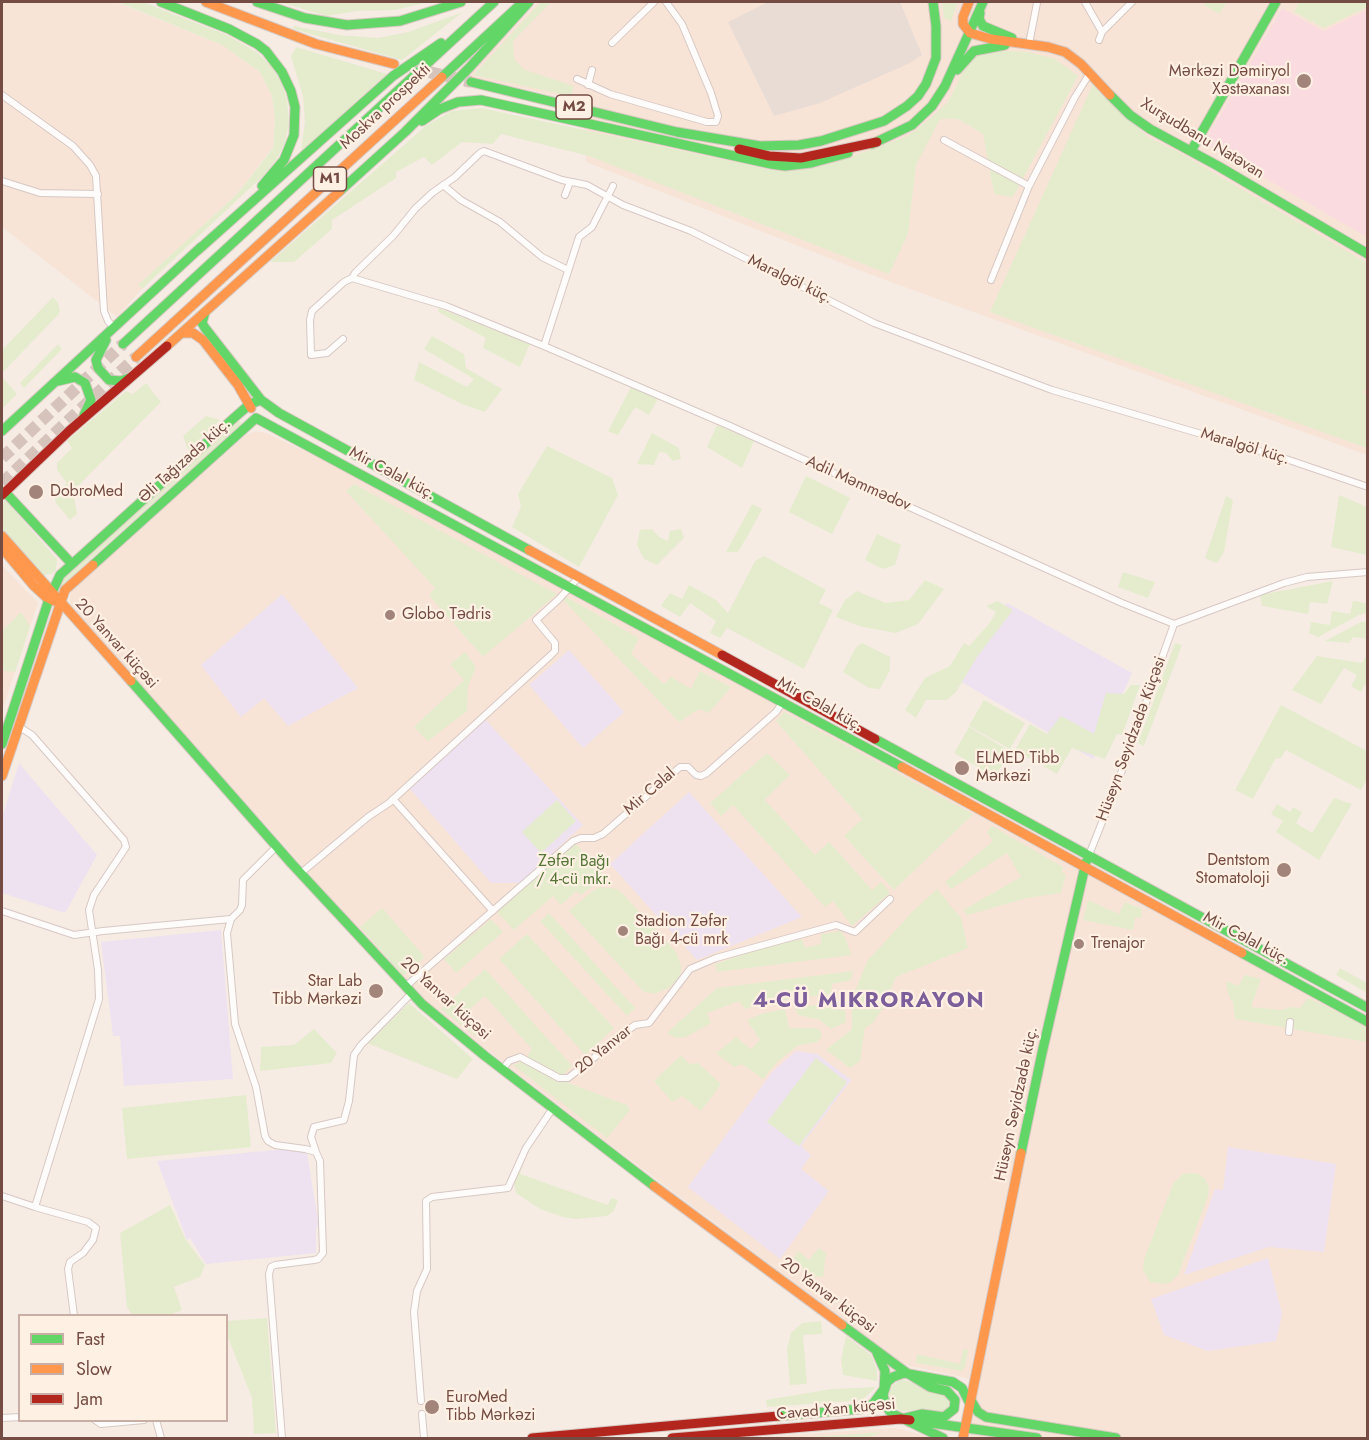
<!DOCTYPE html>
<html>
<head>
<meta charset="utf-8">
<style>
  body { margin:0 }
  #map { position:relative; width:1369px; height:1440px; overflow:hidden; background:#f6ece4; font-family:Jost,sans-serif }
  canvas { display:block }
  .frame { position:absolute; inset:0; border:3px solid #754c43; pointer-events:none }
  .legend { position:absolute; left:18px; top:1314px; width:210px; height:108px; box-sizing:border-box; background:#fff0e4; border:2px solid #c8aea4; margin:0; padding:8px 10px; list-style:none; font-size:18px; color:#754c43 }
  .legend li { display:flex; align-items:center; gap:12px; height:30px }
  .legend b { width:30px; border:2px solid #c8aea4 }
</style>
</head>
<body>
<div id="map">
<canvas width="1369" height="1440"></canvas>
<div class="frame"></div>
<ul class="legend">
<li><b style="height:8px;background:#63d668"></b>Fast</li>
<li><b style="height:8px;background:#ff974d"></b>Slow</li>
<li><b style="height:8px;background:#b3261e"></b>Jam</li>
</ul>
</div>
<script>
const context = document.querySelector('canvas').getContext('2d');
context.lineJoin = 'round';
function paint(path, color) {
  context.fillStyle = color;
  context.fill(path, 'evenodd');
}
function poly(rows) {
  const path = new Path2D();
  for (const r of rows) {
    path.moveTo(r[0], r[1]);
    for (let i = 2; i < r.length; i += 2) path.lineTo(r[i], r[i + 1]);
  }
  return path;
}
function strokePath(path, color, width, dash) {
  context.strokeStyle = color;
  context.lineWidth = width;
  context.lineCap = dash ? 'butt' : 'round';
  context.setLineDash(dash || []);
  context.stroke(path);
}
function write(font, color, halo, rows, align = 'center') {
  context.font = font + ' Jost,sans-serif';
  context.lineWidth = 4.5;
  context.setLineDash([]);
  context.textBaseline = 'middle';
  context.strokeStyle = halo;
  context.fillStyle = color;
  for (const [text, x, y, turn = 0] of rows) {
    context.save();
    context.translate(x, y);
    context.rotate((+turn || 0) * Math.PI / 180);
    context.textAlign = isNaN(turn) ? turn : align;
    if (halo) context.strokeText(text, 0, 0);
    context.fillText(text, 0, 0);
    context.restore();
  }
}
const residential = poly([
  [2,2,116,2,222,45,260,72,272,96,275,120,273,147,237,194,139,285,142,289,117,317,2,227],
  [538,2,1367,2,1367,455,877,277,586,162,583,102,468,76],
  [256,431,269,434,359,477,520,566,865,751,1367,1027,1367,1438,969,1438,980,1381,910,1366,901,1362,604,1140,429,1005,412,989,74,610,70,603,70,595,73,587,246,435],
  [2,565,38,603,2,711],
  [895,1428,938,1438,752,1438,818,1433]
]);
const industrial = poly([
  [768,2,900,2,922,55,910,63,820,103,774,116,728,22]
]);
const education = poly([
  [282,594,358,688,288,726,264,698,241,717,201,665],
  [1007,603,1132,673,1093,759,955,678],
  [569,650,624,712,583,748,529,685],
  [485,719,583,825,520,883,491,883,409,788],
  [19,763,97,855,65,913,2,893,2,818],
  [689,792,802,917,697,960,610,864],
  [221,930,233,1079,124,1086,120,1036,113,1036,101,942],
  [796,1051,817,1054,851,1080,801,1146,811,1155,801,1169,829,1191,780,1259,688,1187,773,1071],
  [1228,1147,1336,1164,1324,1252,1269,1247,1184,1275,1215,1189,1223,1190],
  [286,1149,307,1153,319,1226,316,1228,316,1253,206,1264,190,1238,187,1240,157,1161],
  [1268,1258,1282,1314,1276,1341,1208,1351,1164,1335,1151,1299]
]);
const medical = poly([
  [1282,8,1323,31,1367,10,1367,237,1204,143]
]);
const green = poly([
  [122,2,143,2,227,35,258,53,272,67,282,83,287,100,289,122,285,142,277,159,263,176,142,289,138,285,237,194,273,148,275,120,272,96,260,72,222,45,120,3],
  [280,2,429,2,395,10,357,11,326,16],
  [541,2,551,2,513,41,514,59,525,70,574,86,571,96,473,75],
  [942,2,958,2,951,21,944,18],
  [1206,2,1227,2,1219,14,1204,5],
  [1300,2,1367,2,1367,7,1324,28,1294,12],
  [463,12,402,60,293,29,294,26,339,35,378,38,408,32],
  [296,47,387,74,301,151,305,122,303,96,291,56],
  [990,50,1028,52,1055,59,1078,76,1013,197,994,194,983,134,958,119,940,119,916,165,908,234,889,274,589,156,501,134,493,144,462,142,432,165,424,157,396,172,396,178,332,220,332,229,294,262,270,262,427,125,452,111,481,108,767,169,787,171,809,169,834,163,908,136,931,118,948,102,966,66,976,56],
  [1093,84,1148,137,1180,153,1367,263,1368,385,1363,393,1367,396,1367,448,990,312],
  [53,297,58,303,60,311,58,315,2,373,2,350],
  [439,308,530,344,520,367,483,348,486,338,438,312],
  [432,336,464,354,466,368,502,389,485,412,462,404,414,380,419,362,467,387,474,379,424,349],
  [58,344,62,349,24,388,20,383],
  [2,377,17,394,2,409],
  [146,383,161,402,73,491,77,514,70,520,56,503,54,496,67,483,57,470,57,463,72,448,67,441,126,391,133,394],
  [631,387,658,399,649,415,635,407,618,435,608,431],
  [206,416,220,420,188,450,183,436],
  [239,420,242,424,86,563,60,591,58,590,64,577,83,559],
  [717,425,754,441,742,468,707,447],
  [652,433,679,448,681,459,673,461,666,453,659,452,654,465,637,464],
  [547,446,612,478,618,495,579,567,512,527,521,507,518,494],
  [806,476,850,498,832,534,789,512],
  [354,484,557,594,483,657,429,595,435,588,346,491],
  [1339,495,1367,507,1367,555,1331,547],
  [1226,496,1233,500,1224,552,1217,563,1205,558],
  [5,500,57,559,56,570,51,574,45,575,39,573,4,534,2,529,2,504],
  [752,504,762,509,751,530,738,552,726,552],
  [652,529,659,537,668,541,670,531,681,529,684,538,657,565,644,559,637,545,640,530],
  [877,534,901,545,895,565,883,569,865,560],
  [764,556,826,590,819,603,833,610,804,669,727,628,720,638,710,633,716,621,690,603,680,617,661,606,670,593,682,599,689,585,716,600,728,613,755,561],
  [1123,572,1155,582,1148,598,1118,587],
  [925,580,944,589,918,624,896,633,859,626,836,617,845,600,857,591,885,603,909,600],
  [1333,581,1327,604,1310,602,1308,614,1262,606,1260,595],
  [566,597,639,638,631,654,664,684,671,677,691,689,700,671,731,687,709,713,699,709,679,722,563,600],
  [997,601,1013,610,977,657,956,692,947,700,926,700,916,718,905,710,925,678,950,666,964,643,969,646,989,624,996,612,986,606],
  [1353,601,1367,603,1367,613,1359,615,1318,637,1309,633,1311,622,1330,625,1332,611,1350,614],
  [21,612,30,626,15,672,4,671,2,669,2,631],
  [1361,622,1367,622,1367,639,1353,637,1349,643,1325,641],
  [862,643,890,657,890,670,880,689,869,688,843,672,856,647],
  [1175,643,1182,645,1144,746,1138,743],
  [465,652,476,667,468,686,467,711,428,741,414,727,464,680,450,664],
  [1367,654,1367,681,1361,692,1351,686,1357,675,1344,668,1321,704,1292,690,1317,656,1362,663],
  [1131,685,1140,685,1122,735,1117,734,1105,759,1072,748,1057,774,1015,750,1030,724,1047,734,1061,716,1094,734,1106,693,1124,694],
  [984,700,1025,723,1010,749,969,726],
  [1281,705,1367,751,1367,779,1361,790,1286,750,1280,759,1276,758,1253,799,1235,790],
  [784,712,973,814,894,890,844,836,862,819,776,721],
  [969,727,1010,751,995,777,954,753],
  [767,753,790,775,765,800,815,855,829,842,872,890,881,882,890,893,852,926,833,901,825,907,733,805,721,816,710,803],
  [1334,798,1352,804,1319,860,1276,832,1283,821,1271,814,1277,804,1290,812,1293,807,1302,812,1296,823,1312,833],
  [557,800,576,821,541,853,522,832],
  [992,826,1063,867,1062,872,1066,875,1061,893,1027,898,968,915,963,910,1021,877,1007,853,951,889,945,882,993,841,987,832],
  [575,843,613,885,594,885,581,895,576,891,561,905,553,896,514,930,497,912],
  [600,887,617,889,622,893,676,952,681,965,681,972,679,978,669,988,654,994,643,991,569,911,594,890],
  [937,889,961,918,968,948,896,977,882,1009,873,1023,865,1028,860,1061,850,1068,826,1050,852,1029,852,998,868,960,914,910],
  [1088,900,1119,914,1125,902,1142,909,1142,917,1135,918,1133,930,1083,920],
  [382,908,425,957,403,976,360,927],
  [549,913,635,1008,627,1016,540,921],
  [491,919,503,932,456,973,444,959],
  [840,931,845,937,851,955,717,972,715,964,768,946,802,939,805,948,821,944,821,934],
  [527,934,614,1028,585,1055,499,959],
  [1340,968,1367,983,1367,993,1336,975],
  [485,969,572,1066,561,1077,563,1081,627,1105,630,1110,607,1138,513,1065,524,1061,532,1049,485,996,464,1014,480,1032,475,1036,441,1009],
  [853,971,851,980,832,984,831,994,781,1000,745,1009,739,1001,707,1013,711,1023,686,1037,676,1038,667,1033,717,988],
  [1245,975,1261,979,1251,1007,1282,1010,1291,1007,1300,1008,1308,998,1367,1026,1367,1042,1235,1019,1233,1003,1228,994,1226,981,1238,986],
  [409,1003,473,1059,457,1079,367,1043],
  [814,1005,845,1010,846,1022,831,1029,820,1020,798,1015,795,1008],
  [785,1009,789,1028,815,1028,820,1030,822,1036,817,1042,797,1046,777,1062,763,1079,742,1064,734,1067,716,1053,736,1037,751,1049,760,1040,747,1020,764,1013],
  [314,1029,337,1053,331,1063,260,1071,261,1047,294,1045],
  [681,1055,689,1064,698,1063,721,1084,701,1111,682,1096,672,1102,654,1081],
  [816,1058,847,1082,799,1146,767,1122],
  [246,1095,251,1147,127,1159,122,1108],
  [520,1160,523,1161,520,1174,608,1205,611,1198,618,1200,614,1211,607,1216,576,1219,563,1217,540,1209,516,1193,514,1182],
  [1191,1173,1199,1174,1205,1179,1209,1187,1208,1196,1178,1275,1171,1282,1164,1284,1150,1282,1143,1270,1144,1259,1173,1184,1183,1174],
  [170,1205,186,1240,205,1265,200,1277,174,1287,182,1310,170,1315,132,1315,127,1307,120,1233],
  [819,1248,826,1253,823,1277,810,1276,794,1258,798,1251,809,1260],
  [267,1318,276,1433,254,1434,252,1398,227,1335,227,1321],
  [821,1321,822,1334,803,1335,807,1384,790,1385,787,1349,791,1333,802,1323],
  [846,1336,871,1355,877,1370,877,1381,843,1375,841,1360],
  [963,1349,968,1350,965,1367,962,1371,916,1363,917,1354,960,1364],
  [904,1380,946,1395,951,1402,950,1408,942,1413,921,1410,902,1411,894,1408,889,1397,890,1387,899,1381],
  [876,1387,863,1399,852,1401,767,1407,766,1400,832,1389],
  [882,1432,866,1438,798,1438]
]);
const highwayTunnel = poly([
  [412,68,471,82],
  [2,458,123,344],
  [2,483,136,357]
]);
const street = poly([
  [1085,2,1102,32,1099,40],
  [1102,32,1132,2],
  [612,43,654,2],
  [1029,44,1037,3],
  [577,79,610,94,707,122,716,122,718,116,711,93,682,24,666,2],
  [588,85,592,70],
  [2,95,73,146,90,165,96,176,104,311,108,321,114,328],
  [944,140,1029,186],
  [2,181,40,193,98,194],
  [443,185,461,200,500,222,542,257,568,270],
  [565,195,570,182],
  [352,278,446,306,544,346,730,426,1122,603,1174,624,1284,583,1307,577,1368,572],
  [991,280,1029,186,1075,97,1090,73],
  [343,339,327,353,311,355,310,320,312,311,344,282,352,278,355,273,393,236,415,209,432,193,455,177,480,153,484,151,562,180,587,185,623,205,691,231,874,323,1052,390,1286,459,1368,487],
  [544,346,579,237,592,227,613,186],
  [393,799,493,911],
  [277,846,243,880,242,905,240,910,231,919,227,933,235,1024,256,1087,265,1136,268,1141,275,1145,305,1149,316,1152,320,1161,323,1253,318,1259,314,1260,275,1265,271,1267,269,1274,282,1438],
  [1089,855,1116,787,1174,624],
  [301,873,368,817,389,803,551,655,555,651,555,643,536,620,559,599,579,577],
  [2,911,74,935,103,931,231,919],
  [405,987,573,841,581,838,594,838,603,834,680,767,688,767,696,775,701,776,707,773,776,712,783,702],
  [1289,1032,1290,1022],
  [502,1070,509,1061,520,1057,559,1078,568,1078,595,1057,609,1044,635,1025,649,1023,690,969,716,958,836,925,855,932,890,899],
  [316,1152,311,1137,314,1127,344,1120,349,1101,354,1055,361,1045,411,994],
  [2,1196,35,1207,99,999,98,970,89,910,94,895,126,847,124,840,32,735,18,726],
  [35,1207,88,1222,96,1228,93,1240,83,1253,70,1262,68,1269,74,1316],
  [421,1401,414,1312,417,1291,427,1269,426,1201,432,1197,508,1188,526,1148,553,1108],
  [422,1414,424,1438],
  [2,1418,20,1417],
  [95,1420,101,1424,144,1420],
  [156,1420,161,1438]
]);
const fast = poly([
  [161,2,229,29,257,44,266,51,282,72,291,91,295,107,294,135,284,160,262,186],
  [257,2,305,18,347,25,400,21,461,2],
  [980,13,979,19,983,26,1012,38],
  [957,70,974,51,1005,45],
  [442,77,523,2],
  [471,82,677,132,760,146,799,145,821,141,884,121,907,106,918,96,926,84,936,58,936,26,933,2],
  [1110,95,1130,115,1150,129,1218,166,1368,254],
  [422,121,440,109,458,102,481,100,771,164,785,166,811,163,848,153],
  [872,144,912,125,932,106,945,86,983,2],
  [1191,151,1276,2],
  [340,191,405,132,469,68,529,2],
  [197,251,393,76,441,43],
  [205,312,202,323,205,328,261,400,279,413,529,550],
  [106,340,96,360,98,368,109,380,121,381,129,378],
  [123,344,494,2],
  [58,381,75,377,85,383,91,400,84,415],
  [256,418,902,767],
  [2,431,201,247],
  [5,492,71,563],
  [93,565,256,418],
  [131,681,292,864,422,1004,485,1056,654,1186],
  [875,739,1368,1008],
  [2,744,49,599,60,575,235,417,250,404,261,400],
  [1242,953,1368,1022],
  [1021,1153,1042,1053,1086,862],
  [842,1325,907,1373,930,1387,947,1391,955,1400,954,1409,944,1417,922,1414,901,1419],
  [969,1397,978,1412,986,1417,1116,1438],
  [779,1416,860,1409,873,1404,884,1389,885,1371,877,1353],
  [910,1420,1037,1438],
  [943,1438,891,1413,886,1406,883,1395,887,1382,893,1377,904,1373,953,1382,962,1388,969,1402]
]);
const slow = poly([
  [206,2,316,44,394,64],
  [969,2,963,17,963,24,970,33,991,39,1048,47,1065,52,1081,64,1110,95],
  [182,333,193,333,203,340,238,385,251,408],
  [167,346,340,191],
  [136,357,442,77],
  [2,536,131,681],
  [2,548,34,586,46,597,54,601],
  [529,550,722,655],
  [902,767,1242,953],
  [2,776,65,590,93,565],
  [654,1186,842,1325],
  [963,1438,1021,1153]
]);
const jam = poly([
  [739,149,769,156,801,158,877,142],
  [2,495,69,431,167,346],
  [722,655,875,739],
  [532,1438,779,1416],
  [672,1438,901,1419,910,1420]
]);
const markers = [
  [1304,81,8,"#a2847b"],
  [36,492,8,"#a2847b"],
  [390,615,6,"#a2847b"],
  [962,768,8,"#a2847b"],
  [1284,870,8,"#a2847b"],
  [623,931,6,"#a2847b"],
  [1079,944,6,"#a2847b"],
  [376,991,8,"#a2847b"],
  [432,1407,8,"#a2847b"]
];
const shields = [
  [574,107,36],
  [330,179,33]
];
const shieldNames = [
  ["M2",574,107],
  ["M1",330,179]
];
const poiNames = [
  ["Mərkəzi Dəmiryol",1290,72,"right"],
  ["Xəstəxanası",1290,90,"right"],
  ["DobroMed",50,492],
  ["Globo Tədris",402,615],
  ["ELMED Tibb",976,759],
  ["Mərkəzi",976,777],
  ["Dentstom",1270,861,"right"],
  ["Stomatoloji",1270,879,"right"],
  ["Stadion Zəfər",635,922],
  ["Bağı 4-cü mrk",635,940],
  ["Trenajor",1091,944],
  ["Star Lab",362,982,"right"],
  ["Tibb Mәrkәzi",362,1000,"right"],
  ["EuroMed",446,1398],
  ["Tibb Mərkəzi",446,1416]
];
const streetNames = [
  ["Moskva prospekti",386,107,-43],
  ["Xurşudbanu Natəvan",1202,139,31],
  ["Maralgöl küç.",790,280,26],
  ["Maralgöl küç.",1245,447,17],
  ["Əli Tağızadə küç.",185,461,-42],
  ["Mir Cəlal küç.",392,474,28],
  ["Adil Məmmədov",858,484,24],
  ["20 Yanvar küçəsi",116,644,48],
  ["Mir Cəlal küç.",820,705,29],
  ["Hüseyn Seyidzadə Küçəsi",1132,739,-70],
  ["Mir Cəlal",650,792,-41],
  ["Mir Cəlal küç.",1246,939,28],
  ["20 Yanvar küçəsi",445,999,42],
  ["20 Yanvar",604,1050,-39],
  ["Hüseyn Seyidzadə küç.",1017,1104,-78],
  ["20 Yanvar küçəsi",828,1296,37],
  ["Cavad Xan küçəsi",836,1410,-5]
];
const parkNames = [
  ["Zəfər Bağı",574,862],
  ["/ 4-cü mkr.",574,880]
];
const districtNames = [
  ["4-CÜ MIKRORAYON",869,1002]
];
paint(residential, '#f8e4d7');
paint(industrial, '#e9dcd5');
paint(education, '#eee2f0');
paint(medical, '#fadce0');
paint(green, '#e5eccd');
strokePath(highwayTunnel, '#d6c4bc', 12, [12, 6]);
strokePath(street, '#d7c8c3', 8);
strokePath(fast, '#d6c7c1', 11);
strokePath(slow, '#d6c7c1', 11);
strokePath(jam, '#d6c7c1', 11);
strokePath(street, '#fefcfb', 6);
strokePath(fast, '#63d668', 9);
strokePath(slow, '#ff974d', 9);
strokePath(jam, '#b3261e', 9);
for (const [x, y, r, color] of markers) {
  const dot = new Path2D();
  dot.arc(x, y, r, 0, 2 * Math.PI);
  context.fillStyle = color;
  context.fill(dot);
  strokePath(dot, '#fff0e4', 2);
}
for (const [x, y, w] of shields) {
  const box = new Path2D();
  box.roundRect(x - w / 2, y - 12, w, 24, 4.5);
  context.fillStyle = '#fff0e4';
  context.fill(box);
  strokePath(box, '#754c43', 1.5);
}
write('bold 15px', '#754c43', null, shieldNames);
write('16px', '#754c43', '#fff0e4', poiNames, 'left');
write('16px', '#754c43', '#fff0e4', streetNames);
write('16px', '#567638', '#fff0e4', parkNames);
context.letterSpacing = '1.5px';
write('bold 22px', '#7b5e9a', '#fff0e4', districtNames);
context.letterSpacing = '0px';
</script>
</body>
</html>
